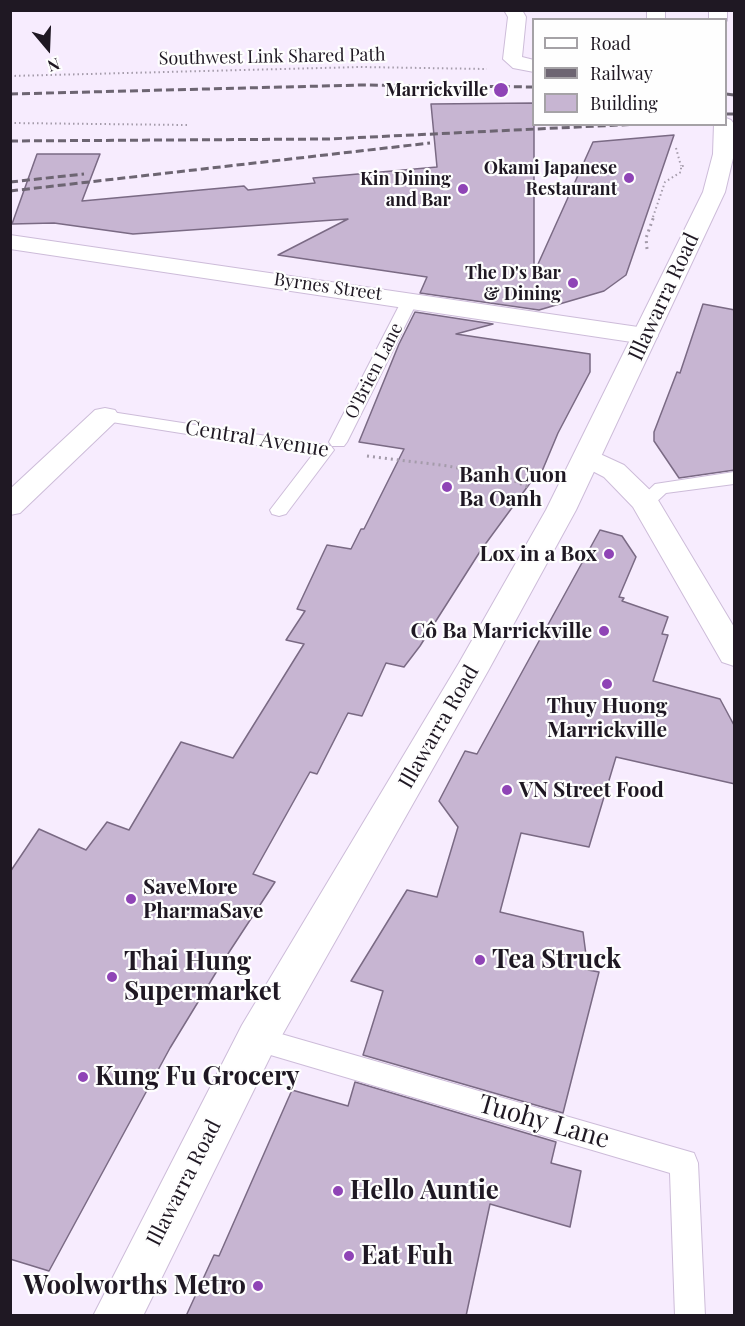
<!DOCTYPE html>
<html>
<head>
<meta charset="utf-8">
<style>
  body { margin:0 }
  #map { position:relative; width:745px; height:1326px; overflow:hidden; background:#f7ecfe; font-family:"Playfair Display",serif }
  canvas { display:block }
  .frame { position:absolute; inset:0; border:12px solid #1f1823; pointer-events:none }
  .legend { position:absolute; left:532px; top:18px; width:195px; height:108px; box-sizing:border-box; background:#fefefe; border:2px solid #a5a2a6; margin:0; padding:8px 10px; list-style:none; font-size:18px; color:#1f1823 }
  .legend li { display:flex; align-items:center; gap:12px; height:30px }
  .legend b { width:30px; border:2px solid #a5a2a6 }
  .north { position:absolute; left:18px; top:18px; width:60px; height:60px; -webkit-text-stroke:4px #fefefe; paint-order:stroke; rotate:161deg; font-size:16px; font-weight:700; line-height:24px; text-align:center; color:#1f1823 }
  .north::after { content:''; display:block; margin:auto; width:21px; height:27px; background:#1f1823; clip-path:polygon(50% 0,100% 100%,50% 72%,0 100%) }
</style>
</head>
<body>
<div id="map">
<canvas width="745" height="1326"></canvas>
<div class="frame"></div>
<ul class="legend">
<li><b style="height:8px;background:#fff"></b>Road</li>
<li><b style="height:8px;background:#6d6572"></b>Railway</li>
<li><b style="height:16px;background:#c7b5d2"></b>Building</li>
</ul>
<div class="north">N</div>
</div>
<script>
const context = document.querySelector('canvas').getContext('2d');
context.lineJoin = 'round';
function paint(path, color) {
  context.fillStyle = color;
  context.fill(path, 'evenodd');
}
function poly(rows) {
  const path = new Path2D();
  for (const r of rows) {
    path.moveTo(r[0], r[1]);
    for (let i = 2; i < r.length; i += 2) path.lineTo(r[i], r[i + 1]);
  }
  return path;
}
function strokePath(path, color, width, dash) {
  context.strokeStyle = color;
  context.lineWidth = width;
  context.lineCap = dash ? 'butt' : 'round';
  context.setLineDash(dash || []);
  context.stroke(path);
}
function write(font, color, halo, rows, align = 'center') {
  context.font = font + ' "Playfair Display",serif';
  context.lineWidth = 4.5;
  context.setLineDash([]);
  context.textBaseline = 'middle';
  context.strokeStyle = halo;
  context.fillStyle = color;
  for (const [text, x, y, turn = 0] of rows) {
    context.save();
    context.translate(x, y);
    context.rotate((+turn || 0) * Math.PI / 180);
    context.textAlign = isNaN(turn) ? turn : align;
    if (halo) context.strokeText(text, 0, 0);
    context.fillText(text, 0, 0);
    context.restore();
  }
}
const building = poly([
  [534,103,534,273,593,142,674,135,626,275,604,291,539,310,420,293,427,277,278,255,348,219,133,234,54,223,12,224,37,154,100,154,82,201,244,186,248,190,315,183,313,178,437,167,431,104,534,103],
  [703,304,735,310,735,470,679,478,654,441,654,432,677,372,680,373,703,304],
  [415,312,493,324,456,334,590,354,590,372,558,433,540,476,536,475,481,550,420,646,404,667,386,663,362,716,348,713,317,774,310,772,253,874,275,882,220,966,170,1048,49,1271,10,1259,10,872,39,829,86,850,107,822,129,830,181,742,233,758,304,644,286,640,305,611,297,609,327,545,351,549,361,529,364,529,404,449,359,442,399,344,415,312],
  [600,530,622,536,636,557,619,597,624,598,622,601,668,617,662,634,668,635,653,681,720,699,735,727,735,784,616,757,589,847,521,833,500,912,583,932,588,970,599,972,563,1113,363,1055,383,991,351,981,407,890,437,897,458,827,439,801,465,751,477,754,600,530],
  [355,1082,556,1142,551,1163,581,1171,570,1227,490,1204,466,1316,186,1316,214,1255,219,1256,292,1090,348,1106,355,1082]
]);
const pathFar1 = poly([
  [10,76,360,67,487,69],
  [10,123,187,125],
  [676,148,681,166],
  [653,217,665,182,681,172,681,166,686,166]
]);
const path = poly([
  [647,249,646,238,654,216],
  [367,456,448,466,510,479,530,488]
]);
const lane = poly([
  [410,295,418,300,347,442,344,446,332,446,329,442,402,300,410,295],
  [105,411,325,445,331,446,334,450,286,514,279,516,272,514,270,510,313,454,99,420,96,416,99,412,105,411],
  [734,472,734,484,666,493,652,506,645,508,638,506,636,502,655,484,734,472],
  [257,1027,694,1153,698,1163,705,1316,675,1316,670,1173,257,1051,248,1048,244,1039,248,1030,257,1027]
]);
const street = poly([
  [504,10,522,10,526,17,522,57,534,60,534,72,513,68,503,59,508,17,504,10],
  [647,10,665,10,665,20,647,20,647,10],
  [10,235,645,328,654,331,658,336,654,341,645,344,10,249,10,235],
  [105,408,115,410,119,416,115,422,20,513,10,515,10,489,95,410,105,408],
  [587,448,624,465,655,495,734,627,734,666,722,662,633,507,604,477,577,463,573,457,577,451,587,448]
]);
const secondary = poly([
  [709,10,727,10,727,20,726,22,726,20,709,20,709,10],
  [726,118,731,120,734,124,734,154,725,192,576,510,488,671,272,1053,143,1316,93,1316,242,1025,459,663,546,510,703,192,713,154,714,124,726,124,726,118]
]);
const rail = poly([
  [10,94,362,85,534,87],
  [726,94,734,95],
  [726,114,734,114],
  [10,141,329,139,640,124],
  [10,182,84,174],
  [10,191,430,143]
]);
const markers = [
  [501,90,8,"#8f44b6"],
  [629,178,6,"#8f44b6"],
  [463,189,6,"#8f44b6"],
  [573,283,6,"#8f44b6"],
  [447,487,6,"#8f44b6"],
  [609,554,6,"#8f44b6"],
  [604,631,6,"#8f44b6"],
  [607,684,6,"#8f44b6"],
  [507,790,6,"#8f44b6"],
  [131,899,6,"#8f44b6"],
  [480,960,6,"#8f44b6"],
  [112,977,6,"#8f44b6"],
  [83,1077,6,"#8f44b6"],
  [338,1191,6,"#8f44b6"],
  [349,1256,6,"#8f44b6"],
  [258,1286,6,"#8f44b6"]
];
const farStreetnames = [
  ["Southwest Link Shared Path",272,57,-1],
  ["Byrnes Street",328,287,8],
  ["O'Brien Lane",374,371,-63]
];
const farPoinames = [
  ["Marrickville",488,90],
  ["Okami Japanese",617,168],
  ["Restaurant",617,189],
  ["Kin Dining",451,179],
  ["and Bar",451,200],
  ["The D's Bar",561,273],
  ["& Dining",561,294]
];
const streetNames = [
  ["Illawarra Road",664,297,-65],
  ["Central Avenue",257,439,9],
  ["Illawarra Road",439,727,-60],
  ["Illawarra Road",184,1183,-63]
];
const poiNames = [
  ["Banh Cuon",459,475],
  ["Ba Oanh",459,499],
  ["Lox in a Box",597,554,"right"],
  ["Cô Ba Marrickville",592,631,"right"],
  ["Thuy Huong",607,706,"center"],
  ["Marrickville",607,730,"center"],
  ["VN Street Food",519,790],
  ["SaveMore",143,887],
  ["PharmaSave",143,911]
];
const nearPoinames = [
  ["Tea Struck",492,960],
  ["Thai Hung",124,962],
  ["Supermarket",124,992],
  ["Kung Fu Grocery",95,1077],
  ["Hello Auntie",350,1191],
  ["Eat Fuh",361,1256],
  ["Woolworths Metro",246,1286,"right"]
];
const nearStreetnames = [
  ["Tuohy Lane",544,1122,16]
];
paint(building, '#c7b5d2');
strokePath(building, '#7a6a84', 1.5);
strokePath(lane, '#cdbcd9', 2);
strokePath(street, '#cdbcd9', 2);
strokePath(secondary, '#cdbcd9', 2);
strokePath(pathFar1, '#a49baa', 2, [1.5, 3]);
strokePath(path, '#a49baa', 3, [2, 4]);
paint(lane, '#fff');
paint(street, '#fff');
paint(secondary, '#fff');
strokePath(rail, '#6d6572', 3, [8, 4]);
for (const [x, y, r, color] of markers) {
  const dot = new Path2D();
  dot.arc(x, y, r, 0, 2 * Math.PI);
  context.fillStyle = color;
  context.fill(dot);
  strokePath(dot, '#fefefe', 2);
}
write('18px', '#1f1823', '#fefefe', farStreetnames);
write('bold 18px', '#1f1823', '#fefefe', farPoinames, 'right');
write('21px', '#1f1823', '#fefefe', streetNames);
write('bold 21px', '#1f1823', '#fefefe', poiNames, 'left');
write('bold 26px', '#1f1823', '#fefefe', nearPoinames, 'left');
write('26px', '#1f1823', '#fefefe', nearStreetnames);
</script>
</body>
</html>
